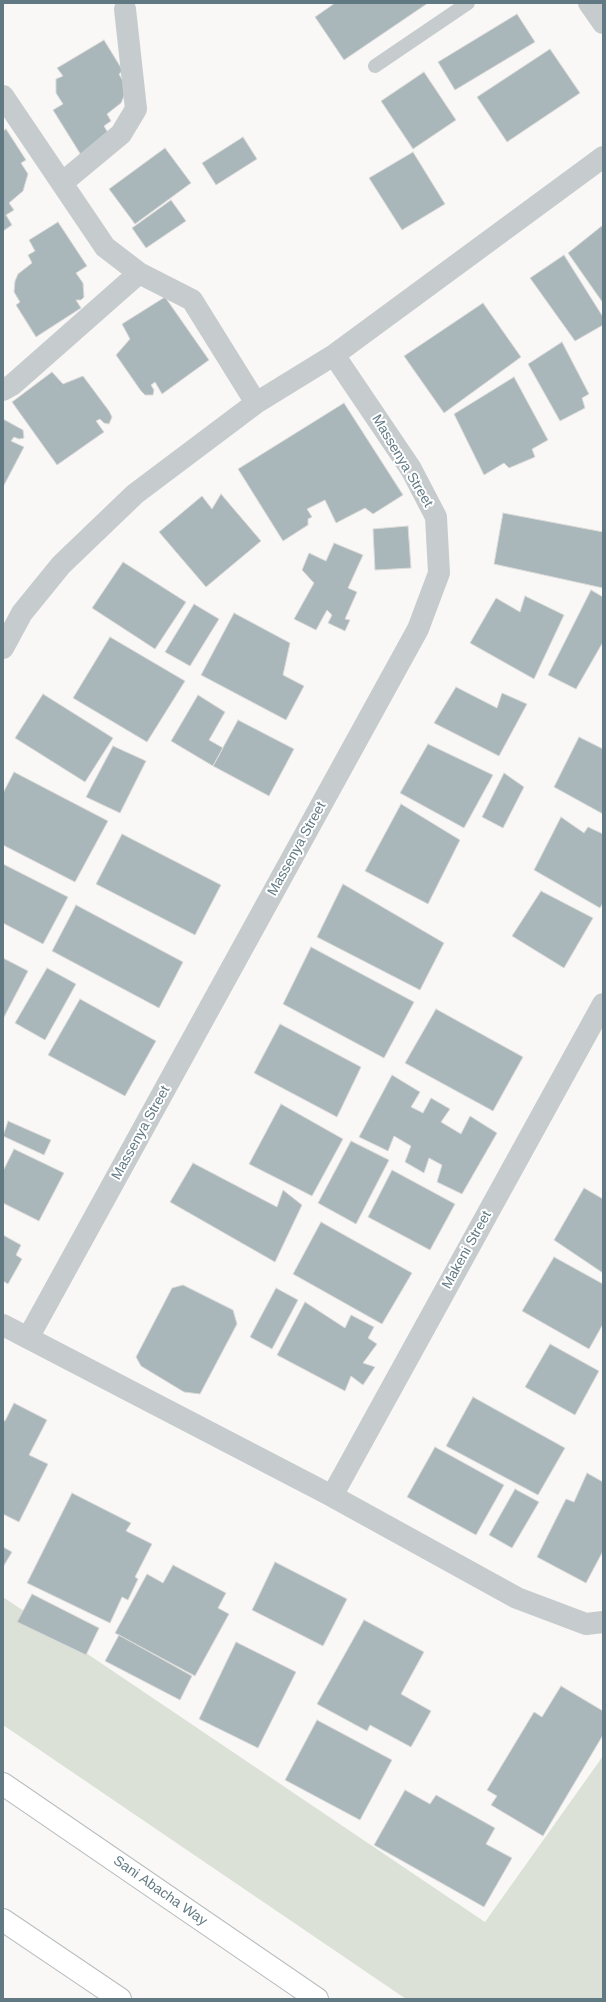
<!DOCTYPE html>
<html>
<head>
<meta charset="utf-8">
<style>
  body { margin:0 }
  #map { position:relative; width:606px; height:2002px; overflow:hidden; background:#f9f8f6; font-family:Arial,sans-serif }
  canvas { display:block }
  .frame { position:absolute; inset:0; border:4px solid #617983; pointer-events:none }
</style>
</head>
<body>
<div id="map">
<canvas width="606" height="2002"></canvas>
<div class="frame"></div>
</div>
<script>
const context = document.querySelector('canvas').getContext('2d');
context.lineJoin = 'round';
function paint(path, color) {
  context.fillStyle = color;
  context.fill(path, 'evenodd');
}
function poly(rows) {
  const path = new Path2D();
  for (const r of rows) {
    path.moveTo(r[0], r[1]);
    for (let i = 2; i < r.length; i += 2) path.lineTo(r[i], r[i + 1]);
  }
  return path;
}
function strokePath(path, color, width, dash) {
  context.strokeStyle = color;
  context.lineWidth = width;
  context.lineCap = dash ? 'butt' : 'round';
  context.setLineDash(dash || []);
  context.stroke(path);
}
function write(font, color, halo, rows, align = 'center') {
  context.font = font + ' Arial,sans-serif';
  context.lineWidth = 4;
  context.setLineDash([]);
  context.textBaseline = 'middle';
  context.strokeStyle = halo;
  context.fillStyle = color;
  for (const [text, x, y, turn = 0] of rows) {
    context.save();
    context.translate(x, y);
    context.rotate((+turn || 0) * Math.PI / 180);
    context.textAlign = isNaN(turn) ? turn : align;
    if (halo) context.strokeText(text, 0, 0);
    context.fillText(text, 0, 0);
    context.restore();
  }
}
const green = poly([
  [3,1597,485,1922,603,1756,603,1999,406,1999,3,1725]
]);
const building = poly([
  [335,3,428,3,344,60,315,17,335,3],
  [517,14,535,42,455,90,438,62,517,14],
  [104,40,123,71,119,74,125,85,124,96,121,103,107,114,111,121,104,126,110,136,81,155,53,110,63,104,56,93,56,79,63,76,57,68,104,40],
  [550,49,580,93,507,142,477,97,550,49],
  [424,72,456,120,413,149,381,101,424,72],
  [6,129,26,160,21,163,28,174,23,191,9,203,14,210,6,215,12,225,3,231,3,131,6,129],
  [243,137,257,159,216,185,202,163,243,137],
  [165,148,191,183,135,224,109,189,165,148],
  [413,152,445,204,402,230,369,178,413,152],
  [171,200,186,221,146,248,132,228,171,200],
  [58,222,87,266,76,273,83,283,84,297,81,300,76,300,81,308,36,337,16,305,20,302,14,292,15,281,18,274,32,263,28,255,35,251,29,240,58,222],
  [603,225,603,303,568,253,603,225],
  [564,255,603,317,603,325,575,341,530,278,564,255],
  [165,297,209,360,162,394,155,382,151,385,154,390,153,395,145,395,141,391,116,355,130,339,122,324,165,297],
  [483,303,521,357,444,413,404,356,483,303],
  [562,342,589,394,582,398,585,408,560,421,528,364,562,342],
  [52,372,63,384,83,376,109,411,112,417,109,424,104,423,100,419,96,421,104,432,57,465,12,402,52,372],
  [514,377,548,440,532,449,535,457,509,468,504,463,484,475,454,414,514,377],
  [344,403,403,495,373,514,365,508,336,523,325,500,307,509,312,517,308,519,308,525,283,541,238,469,344,403],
  [3,419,23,430,24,438,19,439,14,437,11,441,24,447,3,487,3,419],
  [221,494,261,541,206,587,159,532,202,496,212,509,221,494],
  [503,513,603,532,603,588,494,564,503,513],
  [408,526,411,568,375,570,373,529,408,526],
  [334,543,363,555,348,588,357,592,345,619,350,620,345,631,328,623,332,615,327,610,316,630,294,619,314,583,302,570,309,553,326,561,334,543],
  [123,562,186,602,155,649,92,608,123,562],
  [591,590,603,597,603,642,576,689,548,675,591,590],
  [525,596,564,615,534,679,470,643,496,598,520,612,525,596],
  [194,604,219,619,190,666,165,652,194,604],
  [234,613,290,643,283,675,304,686,286,720,201,675,234,613],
  [110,637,185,681,147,742,73,698,110,637],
  [456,687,497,708,502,693,527,704,499,756,434,723,456,687],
  [43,694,113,738,85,782,15,738,43,694],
  [198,695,225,712,209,740,223,748,213,766,171,741,198,695],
  [238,720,294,749,269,796,213,766,238,720],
  [579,737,603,749,603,814,554,787,579,737],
  [428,744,493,775,464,828,400,793,428,744],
  [113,746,146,761,120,813,86,797,113,746],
  [14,772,108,821,75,882,3,845,3,793,14,772],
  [504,773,524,787,503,828,482,817,504,773],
  [401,804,460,840,428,904,365,871,401,804],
  [561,817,584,833,588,827,603,834,603,903,600,908,534,870,561,817],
  [122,834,221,885,195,935,96,884,122,834],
  [3,864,68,897,43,944,3,923,3,864],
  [343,884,444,943,420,990,317,937,343,884],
  [541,891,593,918,564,968,512,936,541,891],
  [76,905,183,962,159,1008,52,951,76,905],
  [311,947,414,1002,384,1058,283,1004,311,947],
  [3,958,28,971,3,1019,3,958],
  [47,968,76,984,45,1040,15,1023,47,968],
  [80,999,156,1041,125,1096,48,1055,80,999],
  [436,1009,523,1057,493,1111,405,1063,436,1009],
  [280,1024,361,1067,337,1117,254,1073,280,1024],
  [392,1075,420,1092,411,1107,423,1113,431,1098,450,1109,441,1122,461,1134,470,1116,497,1133,462,1194,437,1182,442,1165,429,1158,424,1173,405,1162,411,1146,394,1136,388,1151,359,1137,392,1075],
  [281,1104,343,1139,312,1196,249,1164,281,1104],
  [8,1121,51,1140,44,1155,3,1136,8,1121],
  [351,1141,389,1160,356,1224,318,1203,351,1141],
  [14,1149,64,1173,39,1221,3,1203,3,1171,14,1149],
  [193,1163,277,1207,283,1190,302,1205,275,1262,170,1202,193,1163],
  [392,1170,455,1204,430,1250,368,1217,392,1170],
  [584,1188,603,1199,603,1273,554,1240,584,1188],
  [321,1222,412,1273,382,1324,293,1274,321,1222],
  [3,1235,21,1245,16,1255,22,1259,8,1284,3,1281,3,1235],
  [554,1257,603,1284,603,1324,589,1349,522,1311,554,1257],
  [183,1285,233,1310,237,1324,200,1394,184,1392,141,1366,136,1357,172,1288,183,1285],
  [276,1288,298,1300,272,1349,250,1337,276,1288],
  [305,1302,345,1328,351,1315,374,1327,368,1338,377,1344,363,1363,375,1367,363,1385,351,1376,345,1391,277,1355,305,1302],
  [550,1344,599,1371,575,1415,525,1387,550,1344],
  [473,1397,565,1448,538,1495,446,1446,473,1397],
  [14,1403,47,1420,29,1455,48,1464,19,1522,3,1514,3,1420,5,1421,14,1403],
  [435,1447,504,1485,476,1535,407,1497,435,1447],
  [587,1473,603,1482,603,1551,586,1583,537,1557,566,1499,574,1502,587,1473],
  [515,1489,539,1502,512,1548,489,1535,515,1489],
  [72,1493,131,1523,126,1531,152,1544,135,1577,138,1579,128,1600,122,1597,110,1623,27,1583,72,1493],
  [3,1547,12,1552,3,1567,3,1547],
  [275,1562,347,1599,323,1646,252,1610,275,1562],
  [173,1565,226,1593,218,1608,229,1614,195,1676,115,1633,147,1574,163,1583,173,1565],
  [32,1594,99,1628,86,1655,17,1622,32,1594],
  [364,1620,424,1652,401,1694,431,1711,411,1747,370,1725,367,1731,317,1704,364,1620],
  [119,1635,192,1676,180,1700,105,1661,119,1635],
  [236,1642,296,1672,258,1748,199,1719,236,1642],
  [561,1686,603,1711,603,1735,543,1836,491,1805,497,1796,487,1790,534,1712,542,1717,561,1686],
  [317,1720,392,1760,360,1820,285,1780,317,1720],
  [405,1790,430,1804,436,1795,495,1828,486,1844,512,1858,484,1907,374,1845,405,1790]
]);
const service = poly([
  [375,66,468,3]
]);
const minor = poly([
  [589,3,603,23],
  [3,96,105,247,139,273,192,300,256,403],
  [62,183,121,134,136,109,125,9],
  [3,390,12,385,139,273],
  [3,648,22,613,61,565,135,494,256,403,334,355,603,157],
  [3,1325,332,1496,517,1598,586,1624,603,1622],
  [28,1338,418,629,439,573,436,517,411,469,334,355],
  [332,1496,603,1004]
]);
const motorway = poly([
  [3,1784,317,1999],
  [3,1920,120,1999]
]);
const streetNames = [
  ["Massenya Street",402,461,59],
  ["Massenya Street",297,849,-61],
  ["Massenya Street",141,1133,-61],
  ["Makeni Street",467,1250,-61],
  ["Sani Abacha Way",160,1891,35]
];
paint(green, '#dbe1d6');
paint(building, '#a9b6ba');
strokePath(building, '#dadad8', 1);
strokePath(motorway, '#b8bdbf', 24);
strokePath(service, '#c6cbce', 14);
strokePath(minor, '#c6cbce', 22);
strokePath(motorway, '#fff', 22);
write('14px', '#617983', '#fff', streetNames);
</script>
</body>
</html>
